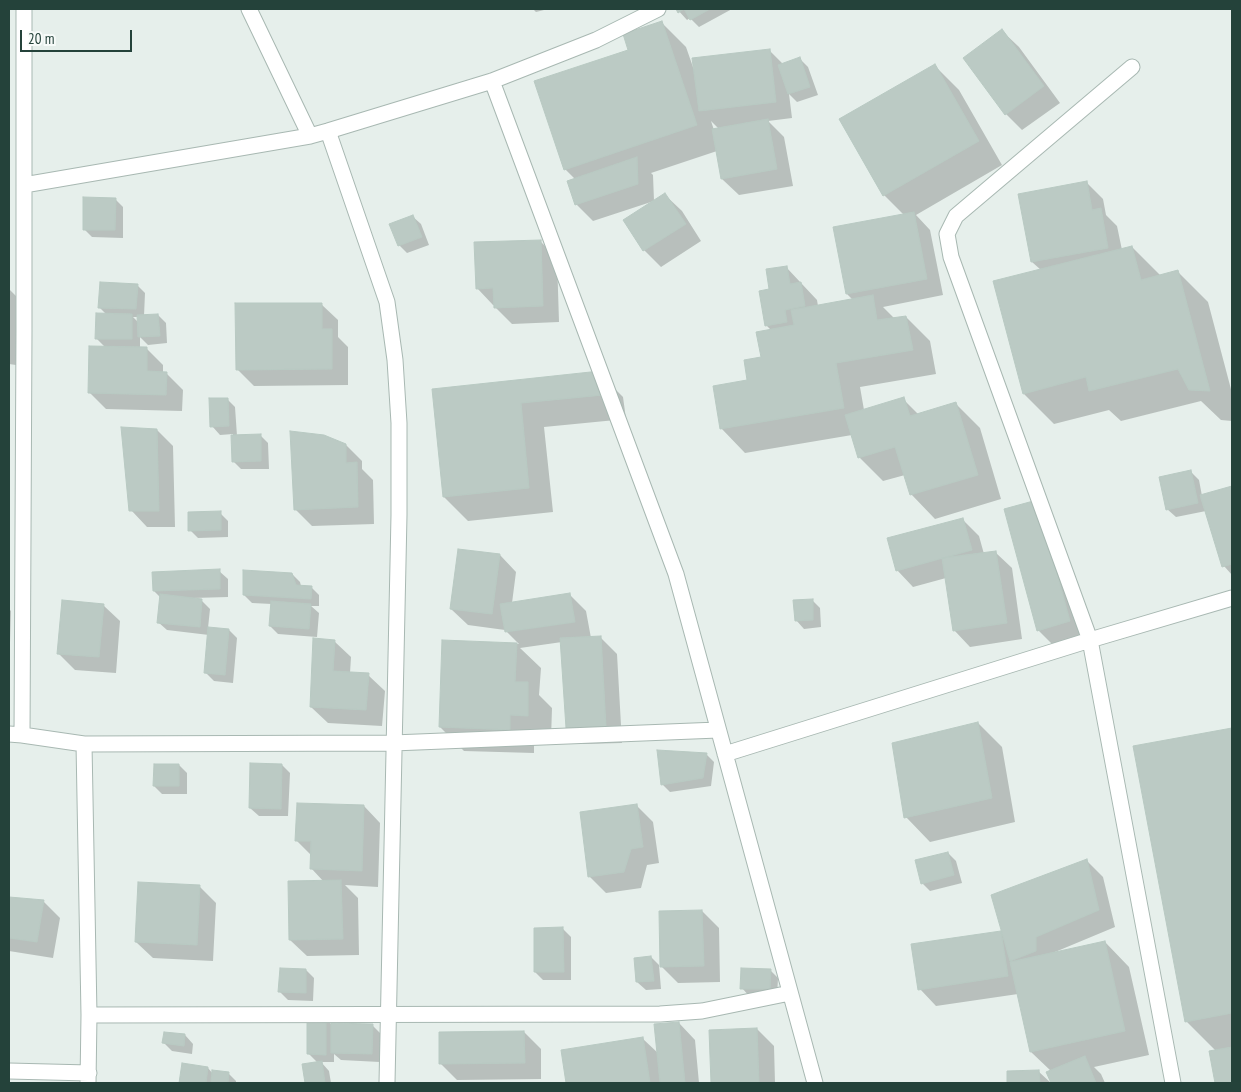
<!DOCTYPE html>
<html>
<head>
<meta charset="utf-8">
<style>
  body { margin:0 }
  #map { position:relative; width:1241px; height:1092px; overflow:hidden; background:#e6efeb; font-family:"PT Sans Narrow",sans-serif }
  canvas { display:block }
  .frame { position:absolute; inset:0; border:10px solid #24423a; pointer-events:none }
  .scale { position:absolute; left:20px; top:30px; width:112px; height:22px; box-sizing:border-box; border:2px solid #24423a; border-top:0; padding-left:6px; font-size:15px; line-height:18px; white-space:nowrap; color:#24423a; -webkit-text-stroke:4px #f7fbf9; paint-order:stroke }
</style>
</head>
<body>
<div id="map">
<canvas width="1241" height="1092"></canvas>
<div class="frame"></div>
<div class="scale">20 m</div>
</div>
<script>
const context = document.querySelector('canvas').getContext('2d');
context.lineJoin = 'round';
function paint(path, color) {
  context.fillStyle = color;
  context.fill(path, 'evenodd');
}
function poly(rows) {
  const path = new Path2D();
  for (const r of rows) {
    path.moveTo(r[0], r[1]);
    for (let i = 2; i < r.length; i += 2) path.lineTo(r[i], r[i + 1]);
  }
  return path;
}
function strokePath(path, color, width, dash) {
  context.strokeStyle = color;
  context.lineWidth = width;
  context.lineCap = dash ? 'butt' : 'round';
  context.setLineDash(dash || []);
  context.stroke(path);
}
const shadow = poly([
  [533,9,548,9,536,12],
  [677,9,732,9,699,27,690,18,687,20],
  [662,23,686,47,694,70,769,50,783,64,800,59,808,67,818,95,797,102,789,94,792,118,768,121,784,137,793,186,739,195,722,179,717,151,651,173,653,175,654,201,593,221,576,204,575,179,565,169,630,51],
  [711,121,719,129,714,130],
  [1002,31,1019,47,1060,103,1022,130,1006,114],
  [935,66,959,90,1002,165,916,215,930,230,943,295,883,307,895,319,906,317,930,341,936,374,860,387,864,410,903,399,919,415,956,404,980,428,1001,499,935,519,911,494,905,475,883,481,859,457,852,435,745,453,721,428,762,358,771,330,766,325,771,290,786,267,817,300,818,306,853,300,847,294,904,215,884,195,840,119],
  [1086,182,1103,199,1106,215,1117,226,1122,250,1132,247,1161,276,1178,272,1208,302,1232,393,1232,421,1221,420,1201,401,1121,421,1109,410,1054,424,1024,394,1041,270,1032,262],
  [665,195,682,211,701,241,661,267,644,250,625,220],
  [115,199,123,207,123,238,92,237,84,229],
  [412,216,421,224,429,245,407,253,399,245],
  [540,241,557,258,559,322,512,324,495,307,495,305,493,305,477,288],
  [137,285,145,293,144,316,158,315,166,323,167,343,148,345,140,337,140,348,147,349,163,365,163,373,166,373,183,390,182,411,106,409,89,392,105,347,96,338,107,315,99,307],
  [133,317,138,317,138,322],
  [9,289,19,299,16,365,9,364],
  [321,304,338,320,338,337,348,347,348,385,254,386,237,369],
  [599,373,623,397,626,419,544,427,553,512,468,521,444,497,433,390],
  [227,399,235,407,237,436,260,435,268,443,269,469,241,469,233,461,233,434,220,435,212,426],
  [157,430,173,446,175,527,147,527,131,510],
  [346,445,362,461,362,469,373,480,374,524,312,526,295,509],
  [1191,472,1199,480,1202,496,1232,487,1232,575,1224,566,1206,511,1176,517,1167,509],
  [1037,501,1086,638,1055,647,1038,630],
  [220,513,228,521,228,537,198,538,190,530],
  [963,520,979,536,984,554,995,552,1012,568,1022,639,970,647,954,630,946,578,913,587,897,570],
  [500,555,516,572,512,603,570,595,586,611,591,638,600,637,617,654,622,743,583,744,567,728,562,642,520,648,541,668,539,695,552,708,551,739,534,738,534,753,464,751,440,727,443,641,519,644,505,630,468,625,451,609],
  [219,571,228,579,228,597,193,598,202,601,210,609,208,628,229,630,237,638,233,683,214,681,206,673,209,635,167,630,158,622,161,598,154,591],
  [292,574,300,582,301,586,311,587,319,595,319,606,311,606,319,613,317,637,278,634,270,626,272,604,252,603,244,595],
  [812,600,820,608,821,627,804,629,796,620],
  [103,605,120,621,116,673,75,670,59,654],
  [9,609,11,611,10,643,9,643],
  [334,641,351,657,350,673,368,675,385,691,382,726,328,723,311,707],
  [978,723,1002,747,1015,822,930,842,906,817],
  [1232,729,1232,1083,1216,1083,1210,1052,1216,1051,1186,1021,1134,747],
  [706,754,714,762,711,786,670,792,662,784],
  [179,765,187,773,187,794,162,794,154,786],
  [282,765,290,773,288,816,259,816,250,808],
  [636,805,653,822,659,863,647,865,641,888,606,893,589,876],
  [364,806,380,823,378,887,345,885,358,898,359,955,307,956,290,940,324,882,311,868,311,855,296,840],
  [948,853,956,861,962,883,930,891,922,883],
  [1086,860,1103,877,1115,927,1055,952,1056,953,1105,942,1129,967,1149,1055,1094,1067,1101,1074,1105,1083,1052,1083,1048,1073,1051,1071,1031,1052,1018,994,936,1006,920,989,913,945,1002,932],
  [200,887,216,903,213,961,153,958,136,942],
  [9,898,43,901,60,918,53,958,9,951],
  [702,911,719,928,720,982,678,983,662,967],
  [563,929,571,937,571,980,543,980,535,972],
  [651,957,659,965,661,989,646,990,637,982],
  [306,970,314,978,313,1001,288,1000,280,992],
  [770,970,778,978,777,997,750,997,742,988],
  [326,1019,333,1026,372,1025,380,1033,380,1062,341,1060,334,1054,334,1062,321,1062,329,1071,331,1083,306,1083,304,1065,318,1063,309,1054],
  [679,1023,695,1040,699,1083,568,1083,563,1051,642,1038,659,1054],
  [757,1029,774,1046,775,1083,712,1083,710,1032],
  [524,1032,541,1049,541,1079,457,1080,441,1064],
  [185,1035,193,1044,192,1054,172,1051,164,1043],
  [183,1065,208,1068,213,1074,228,1073,236,1081,236,1083,180,1083],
  [1038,1071,1051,1083,1009,1083,1008,1072]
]);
const building = poly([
  [676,9,710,9,690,20,684,9,678,13,676,9],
  [662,21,697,125,564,170,534,81,628,50,623,34,662,21],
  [1002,29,1044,86,1005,115,963,58,1002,29],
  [770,49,776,102,699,111,692,58,770,49],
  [800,57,810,87,788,94,778,65,800,57],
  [935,64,979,141,883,196,839,119,935,64],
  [768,119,777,169,721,179,712,129,768,119],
  [637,157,638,184,575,205,567,181,637,157],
  [1087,181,1092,210,1101,208,1108,248,1031,262,1018,194,1087,181],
  [665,193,686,224,643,251,623,220,665,193],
  [83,197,116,198,115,230,83,230,83,197],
  [914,212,927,279,846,294,833,227,914,212],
  [413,215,422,237,398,246,389,224,413,215],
  [541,240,543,306,494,308,493,288,476,289,474,242,541,240],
  [1132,246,1141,280,1178,270,1210,391,1189,390,1178,369,1089,391,1086,377,1023,394,993,281,1132,246],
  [787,266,790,284,801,282,805,306,785,310,787,322,765,326,759,291,769,289,766,269,787,266],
  [100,282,138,284,136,309,98,308,100,282],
  [873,295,877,320,906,316,913,350,836,363,844,408,720,429,713,386,747,380,744,360,761,357,756,332,794,325,791,310,873,295],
  [235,303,322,303,322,329,332,329,332,369,236,370,235,303],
  [96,313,132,314,132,339,95,339,96,313],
  [158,314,160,336,138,337,137,315,158,314],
  [89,346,147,347,147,371,167,372,166,395,88,393,89,346],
  [600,371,603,395,521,403,529,488,443,497,432,389,600,371],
  [904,397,910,416,956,402,978,475,910,495,895,447,858,458,845,415,904,397],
  [209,398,228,398,229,426,210,427,209,398],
  [121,427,157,429,159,511,129,511,121,427],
  [290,431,324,435,346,444,346,463,357,462,358,507,294,510,290,431],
  [261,434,261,461,232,462,231,435,261,434],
  [1191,470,1198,503,1166,510,1159,477,1191,470],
  [1232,486,1232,564,1222,567,1200,495,1232,486],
  [1037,500,1070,621,1037,631,1004,509,1037,500],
  [221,511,221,530,188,531,188,512,221,511],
  [963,518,972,550,896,571,887,538,963,518],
  [458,549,500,554,492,614,450,609,458,549],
  [996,551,1007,623,953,631,942,558,996,551],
  [220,569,220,589,153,591,152,572,220,569],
  [243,570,292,573,296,585,312,586,311,599,243,595,243,570],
  [570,593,575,622,505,632,500,604,570,593],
  [160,594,202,599,200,627,157,623,160,594],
  [813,599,813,620,795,621,793,600,813,599],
  [62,600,104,604,99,657,57,654,62,600],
  [271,601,311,604,309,629,269,626,271,601],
  [208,627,229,629,225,675,204,673,208,627],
  [601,636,606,727,566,728,560,638,601,636],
  [313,638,335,640,333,671,369,673,366,710,310,707,313,638],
  [442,640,517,643,515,682,528,682,528,716,510,715,510,730,439,727,442,640],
  [978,722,992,798,904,818,892,743,978,722],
  [1232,728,1232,1013,1185,1022,1133,746,1232,728],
  [657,750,707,753,703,778,661,785,657,750],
  [250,763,282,764,281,809,249,808,250,763],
  [154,764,179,764,179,786,153,786,154,764],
  [297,803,364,805,362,871,310,869,311,841,295,841,297,803],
  [637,804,643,847,631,849,624,872,588,877,580,812,637,804],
  [948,852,954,875,921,884,915,860,948,852],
  [1087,859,1099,910,1036,937,1036,951,1010,961,991,895,1087,859],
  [341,880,343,939,289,940,288,881,341,880],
  [138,882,200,885,197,945,135,942,138,882],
  [9,897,44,900,37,942,9,938,9,897],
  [702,910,704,966,660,967,659,911,702,910],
  [563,927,564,972,534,972,534,928,563,927],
  [1001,931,1008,976,918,990,911,944,1001,931],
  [1105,941,1125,1031,1030,1052,1010,962,1105,941],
  [651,956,654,981,636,982,634,958,651,956],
  [280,968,306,969,306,993,278,992,280,968],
  [741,968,771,969,770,989,740,989,741,968],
  [307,1018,326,1018,326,1055,307,1054,307,1018],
  [679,1022,685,1083,660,1083,654,1024,679,1022],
  [331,1023,373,1024,372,1054,331,1053,331,1023],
  [757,1028,759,1083,711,1083,709,1030,757,1028],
  [524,1031,525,1063,439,1064,439,1032,524,1031],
  [164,1032,185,1034,184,1046,162,1043,164,1032],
  [643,1037,650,1083,566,1083,561,1050,643,1037],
  [1232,1047,1232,1083,1215,1083,1209,1051,1232,1047],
  [1085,1056,1096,1083,1051,1083,1046,1072,1085,1056],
  [322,1061,325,1083,305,1083,302,1064,322,1061],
  [182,1063,208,1067,206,1083,179,1083,182,1063],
  [212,1070,229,1072,228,1083,211,1083,212,1070],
  [1039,1070,1040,1083,1007,1083,1007,1071,1039,1070]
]);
const minor = poly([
  [249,9,310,136],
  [1132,67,956,216,947,234,951,257,1090,640,1173,1083],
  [492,81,676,574,815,1083],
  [328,131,387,302,395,360,399,423,399,515,387,1083],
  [24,185,310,136,328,131,492,81,596,40,658,9],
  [9,734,22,735,84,744,393,743,718,730],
  [22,735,24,330,24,9],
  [84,744,89,1015,88,1083],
  [725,754,1090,640,1232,598],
  [89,1015,660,1014,702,1011,790,993],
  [9,1071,89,1073]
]);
paint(shadow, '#0003');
paint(building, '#bbcac4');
strokePath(building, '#b8c9c2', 1);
strokePath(minor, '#a8b8b2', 17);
strokePath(minor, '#fff', 15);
</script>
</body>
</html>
